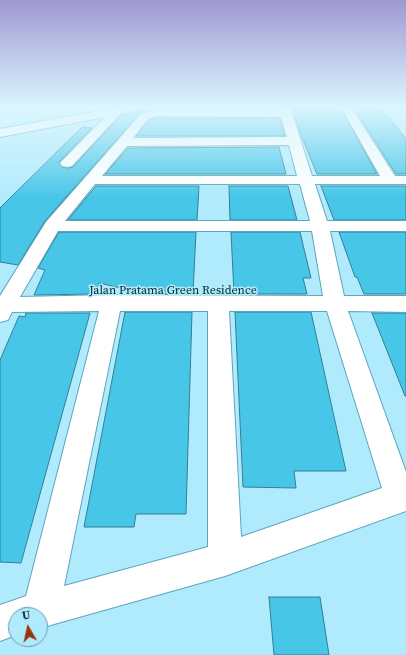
<!DOCTYPE html>
<html>
<head>
<meta charset="utf-8">
<style>
  body { margin:0 }
  #map { position:relative; width:406px; height:655px; overflow:hidden; background:#b0ebfd; font-family:"Source Serif 4",serif }
  canvas { display:block }
  .north { position:absolute; left:8px; top:607px; width:40px; height:40px; box-sizing:border-box; background:#b0ebfd; border:1px solid #6b9baa; border-radius:50%; rotate:351deg; font-size:11px; font-weight:700; line-height:16px; text-align:center; color:#03242d }
  .north::after { content:''; display:block; margin:auto; width:14px; height:18px; background:#993407; clip-path:polygon(50% 0,100% 100%,50% 72%,0 100%) }
</style>
</head>
<body>
<div id="map">
<canvas width="406" height="655"></canvas>
<div class="north">U</div>
</div>
<script>
const context = document.querySelector('canvas').getContext('2d');
context.lineJoin = 'round';
function paint(path, color) {
  context.fillStyle = color;
  context.fill(path, 'evenodd');
}
function poly(rows) {
  const path = new Path2D();
  for (const r of rows) {
    path.moveTo(r[0], r[1]);
    for (let i = 2; i < r.length; i += 2) path.lineTo(r[i], r[i + 1]);
  }
  return path;
}
function strokePath(path, color, width, dash) {
  context.strokeStyle = color;
  context.lineWidth = width;
  context.lineCap = dash ? 'butt' : 'round';
  context.setLineDash(dash || []);
  context.stroke(path);
}
function write(font, color, halo, rows, align = 'center') {
  context.font = font + ' "Source Serif 4",serif';
  context.lineWidth = 3;
  context.setLineDash([]);
  context.textBaseline = 'middle';
  context.strokeStyle = halo;
  context.fillStyle = color;
  for (const [text, x, y, turn = 0] of rows) {
    context.save();
    context.translate(x, y);
    context.rotate((+turn || 0) * Math.PI / 180);
    context.textAlign = isNaN(turn) ? turn : align;
    if (halo) context.strokeText(text, 0, 0);
    context.fillText(text, 0, 0);
    context.restore();
  }
}
const building = poly([
  [151,107,278,107,278,108,156,108,150,110,151,107],
  [292,107,340,107,377,174,317,174,301,135,292,107],
  [353,107,381,107,406,139,406,174,396,174,353,107],
  [140,111,146,112,139,114,45,221,18,265,0,262,0,208,82,127,92,128,59,162,62,167,67,168,73,167,122,114,127,115,130,113,140,111],
  [157,118,280,118,285,136,136,136,149,120,157,118],
  [279,147,286,174,105,174,128,148,279,147],
  [96,186,199,186,197,220,68,220,96,186],
  [229,186,288,186,297,220,230,220,229,186],
  [321,186,406,186,406,220,334,220,321,186],
  [59,232,196,232,193,294,129,294,129,290,99,283,96,294,34,295,45,270,38,268,59,232],
  [231,232,300,232,311,278,303,278,307,294,234,294,231,232],
  [339,232,406,232,406,294,364,294,357,277,355,277,339,232],
  [125,312,192,312,186,514,136,514,134,527,84,527,125,312],
  [235,312,311,312,346,471,294,471,296,488,243,487,235,312],
  [26,313,90,313,21,563,0,562,0,360,19,316,25,317,26,313],
  [372,313,406,313,406,396,405,396,372,313],
  [269,597,320,597,329,655,274,655,269,597]
]);
const street = poly([
  [120,107,143,107,141,109,121,113,72,166,67,167,62,166,60,163,105,117,0,137,0,129,120,107],
  [279,107,290,107,312,176,380,176,341,107,351,107,395,176,406,176,406,184,315,184,327,221,406,221,406,231,330,231,344,296,406,296,406,312,348,311,406,472,406,511,225,576,40,628,40,615,16,615,16,635,0,641,0,605,26,596,99,311,12,312,8,320,0,322,0,296,46,222,140,115,156,110,279,110,279,107],
  [157,116,281,117,287,137,133,138,148,119,157,116],
  [289,145,297,176,102,176,127,146,289,145],
  [95,184,300,184,310,221,65,221,95,184],
  [58,231,312,231,323,296,111,295,20,297,58,231],
  [120,311,208,311,208,547,64,586,120,311],
  [229,311,327,311,382,488,241,537,229,311]
]);
const streetNames = [
  ["Jalan Pratama Green Residence",173,291]
];
paint(building, '#48c6e8');
strokePath(building, '#337f95', 1);
strokePath(street, '#5ba6bc', 2);
paint(street, '#fff');
const sky = context.createLinearGradient(0, 0, 0, 198);
sky.addColorStop(0, '#9f98d3');
sky.addColorStop(0.54, '#dbf6fe');
sky.addColorStop(1, '#dbf6fe00');
context.fillStyle = sky;
context.fillRect(0, 0, 406, 198);
write('12px', '#03242d', '#b0ebfd', streetNames);
</script>
</body>
</html>
